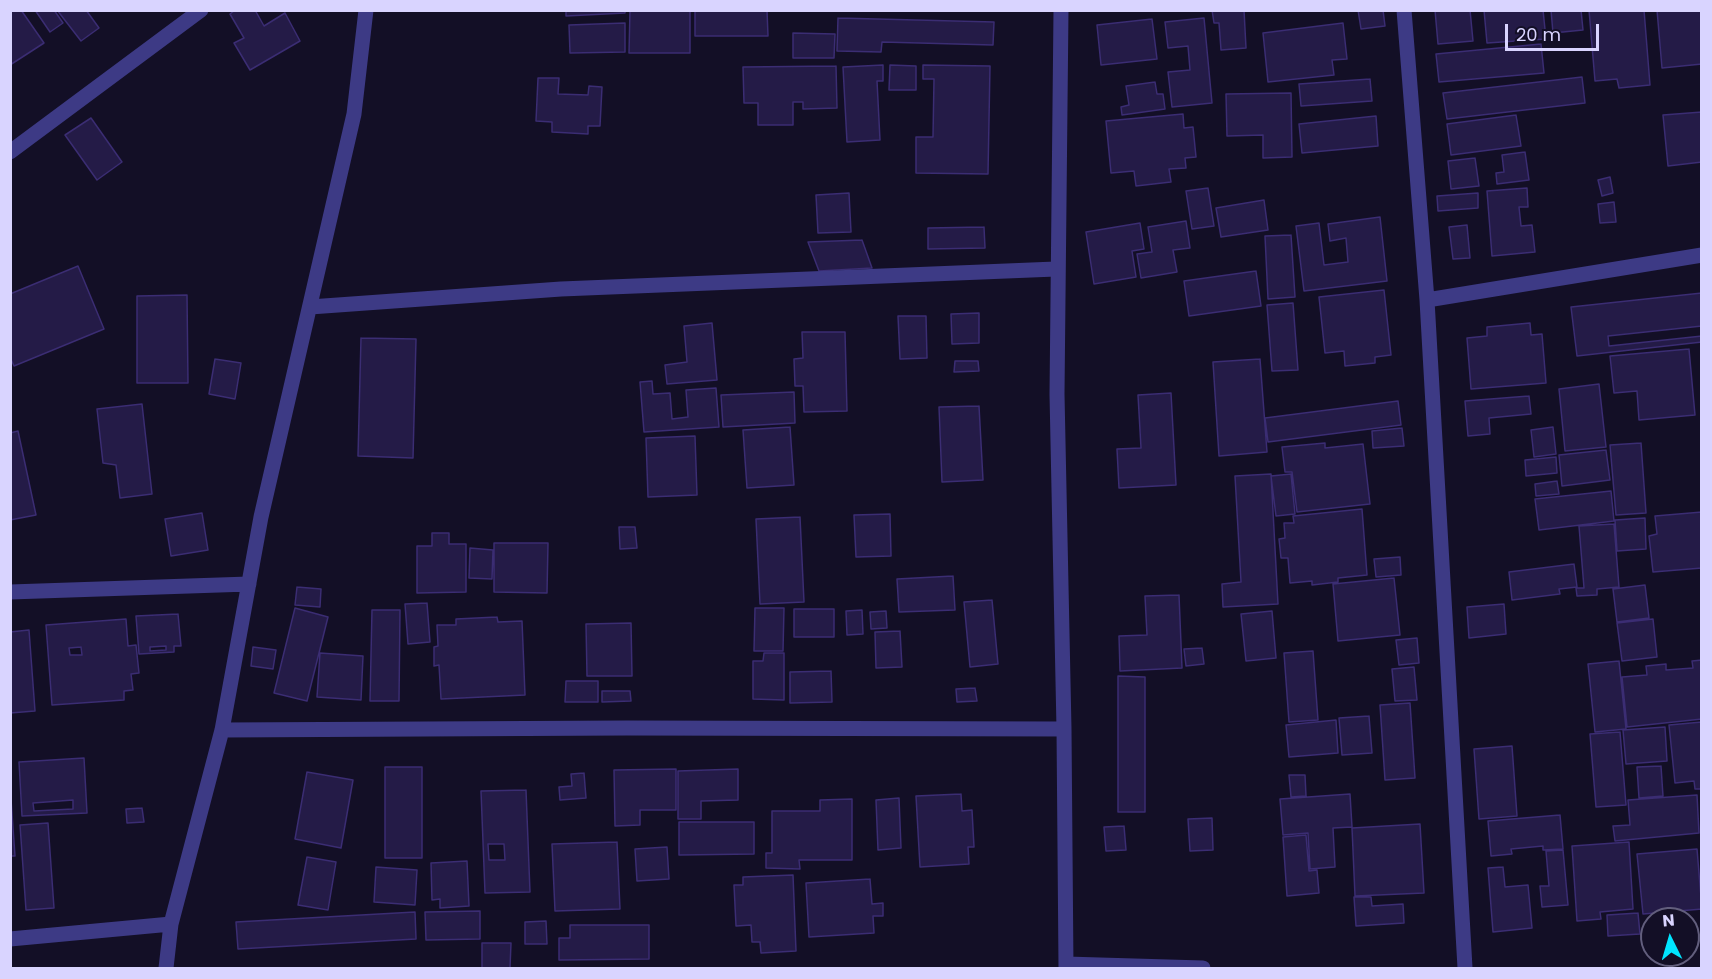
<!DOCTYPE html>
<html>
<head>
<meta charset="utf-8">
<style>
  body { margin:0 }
  #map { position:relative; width:1712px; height:979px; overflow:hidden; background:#130f26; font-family:Poppins,sans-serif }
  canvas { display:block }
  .frame { position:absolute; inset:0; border:12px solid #d9d4ff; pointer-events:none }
  .north { position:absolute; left:1640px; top:907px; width:60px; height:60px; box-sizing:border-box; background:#130f26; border:2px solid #625e7d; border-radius:50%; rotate:355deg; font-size:16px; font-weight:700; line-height:24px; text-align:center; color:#d9d4ff }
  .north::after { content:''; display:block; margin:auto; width:21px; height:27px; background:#00e5ff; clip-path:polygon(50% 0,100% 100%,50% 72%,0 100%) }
  .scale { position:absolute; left:1505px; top:24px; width:94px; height:27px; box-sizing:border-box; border:3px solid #d9d4ff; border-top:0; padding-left:8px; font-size:18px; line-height:21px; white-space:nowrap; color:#d9d4ff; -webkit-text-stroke:4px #130f26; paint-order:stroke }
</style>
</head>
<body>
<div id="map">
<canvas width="1712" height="979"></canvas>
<div class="frame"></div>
<div class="north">N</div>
<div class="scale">20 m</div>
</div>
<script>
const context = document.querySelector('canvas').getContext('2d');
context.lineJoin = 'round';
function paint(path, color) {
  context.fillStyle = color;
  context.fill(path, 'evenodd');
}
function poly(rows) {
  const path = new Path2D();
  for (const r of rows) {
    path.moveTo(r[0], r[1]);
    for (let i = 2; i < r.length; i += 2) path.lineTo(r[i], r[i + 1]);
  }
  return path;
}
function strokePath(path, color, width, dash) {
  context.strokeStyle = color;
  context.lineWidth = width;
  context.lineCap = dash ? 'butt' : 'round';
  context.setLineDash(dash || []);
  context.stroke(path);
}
const building = poly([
  [10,10,21,10,44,43,10,65,10,10],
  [35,10,54,10,63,23,50,32,35,10],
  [57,10,86,10,99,28,81,41,57,10],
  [235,10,255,10,264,26,285,13,300,41,250,70,234,43,244,38,230,14,235,10],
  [566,10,625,10,625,13,566,16,566,10],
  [630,10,690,10,690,53,629,53,630,10],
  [695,10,767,10,768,36,695,36,695,10],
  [1212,10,1244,10,1246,48,1221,50,1219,23,1214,23,1212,10],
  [1358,10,1383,10,1385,26,1361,29,1358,10],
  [1435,10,1470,10,1473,41,1438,44,1435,10],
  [1484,10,1543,10,1546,39,1487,43,1484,10],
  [1551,10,1581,10,1583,30,1553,33,1551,10],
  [1589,10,1644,10,1650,85,1619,88,1617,79,1595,81,1589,10],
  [1657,10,1702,10,1702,64,1662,68,1657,10],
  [838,18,994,22,993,45,882,42,881,52,837,51,838,18],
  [1204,18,1212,103,1172,107,1168,72,1190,70,1188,46,1168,48,1165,22,1204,18],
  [1152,19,1157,59,1101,65,1097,25,1152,19],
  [625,23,625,52,570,53,569,25,625,23],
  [1343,23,1347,59,1332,60,1334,75,1268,82,1263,33,1343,23],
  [793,33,835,34,834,58,793,58,793,33],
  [1541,44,1544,73,1439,82,1436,54,1541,44],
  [883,65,883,81,877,81,880,140,847,142,843,67,883,65],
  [890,65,916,66,916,90,889,90,890,65],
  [923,65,990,66,988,174,916,173,916,137,933,137,934,79,923,79,923,65],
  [836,66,837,108,803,109,803,102,793,102,793,125,758,125,758,103,744,103,743,67,836,66],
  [1582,77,1585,103,1447,119,1443,93,1582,77],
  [538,78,559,78,558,94,588,95,589,86,602,87,600,126,588,126,588,134,552,132,552,122,536,121,538,78],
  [1370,79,1372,101,1301,106,1299,84,1370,79],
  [1155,82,1157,94,1163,94,1165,109,1122,115,1121,107,1129,105,1126,86,1155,82],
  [1291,93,1292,157,1263,158,1263,135,1227,136,1226,94,1291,93],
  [1702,112,1702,162,1668,166,1663,115,1702,112],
  [1183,114,1184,128,1193,127,1196,157,1185,158,1186,168,1169,169,1171,182,1136,186,1134,171,1111,173,1106,121,1183,114],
  [1516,115,1521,146,1451,155,1447,124,1516,115],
  [1376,116,1378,146,1302,153,1299,124,1376,116],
  [91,118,122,162,97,180,65,135,91,118],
  [1525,152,1529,180,1497,184,1496,173,1504,172,1502,155,1525,152],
  [1475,158,1479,186,1451,189,1448,161,1475,158],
  [1610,177,1613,193,1602,196,1598,180,1610,177],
  [1208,188,1214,226,1192,229,1186,191,1208,188],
  [1527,188,1528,207,1519,207,1521,226,1532,225,1535,252,1492,256,1487,191,1527,188],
  [849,193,851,232,818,233,816,195,849,193],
  [1478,193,1478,208,1438,211,1437,196,1478,193],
  [1264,200,1268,230,1221,237,1216,208,1264,200],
  [1614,202,1616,222,1600,223,1598,204,1614,202],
  [1380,217,1387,281,1304,291,1296,226,1319,223,1324,265,1348,262,1346,238,1330,241,1328,224,1380,217],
  [1186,221,1190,248,1173,250,1177,272,1141,278,1137,254,1152,252,1148,227,1186,221],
  [1140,223,1144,249,1132,251,1136,277,1094,284,1086,232,1140,223],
  [1467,225,1470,258,1453,259,1449,227,1467,225],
  [984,227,985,248,928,249,928,228,984,227],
  [1291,235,1295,297,1268,299,1265,236,1291,235],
  [862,240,872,268,819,271,808,242,862,240],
  [78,266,104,329,14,366,10,357,10,294,78,266],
  [1256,271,1261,306,1189,316,1184,281,1256,271],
  [1384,290,1391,355,1375,357,1375,363,1345,366,1344,351,1325,353,1319,297,1384,290],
  [1702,293,1702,326,1608,336,1609,346,1702,336,1702,342,1577,356,1571,307,1702,293],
  [187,295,188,383,137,383,137,296,187,295],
  [1293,303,1298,370,1272,371,1267,305,1293,303],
  [979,313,979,343,952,344,951,314,979,313],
  [898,316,926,316,927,358,900,359,898,316],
  [712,323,717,380,667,384,665,365,687,362,684,326,712,323],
  [1530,323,1531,335,1542,334,1546,383,1471,389,1467,338,1487,336,1487,327,1530,323],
  [802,332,845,332,847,411,804,412,803,386,795,386,794,359,803,358,802,332],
  [361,338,416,339,413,458,358,456,361,338],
  [1689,349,1695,415,1639,420,1637,391,1614,393,1610,356,1689,349],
  [215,359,241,363,235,399,209,394,215,359],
  [1260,359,1267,452,1219,456,1213,362,1260,359],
  [955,361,978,361,979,371,954,372,955,361],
  [652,381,653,394,670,393,672,419,688,417,686,390,716,388,719,427,644,432,640,382,652,381],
  [1599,384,1606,447,1565,451,1559,389,1599,384],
  [794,392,795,423,723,427,721,395,794,392],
  [1171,393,1176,485,1119,488,1117,449,1141,448,1138,395,1171,393],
  [1529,396,1531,414,1489,418,1490,434,1468,436,1465,401,1529,396],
  [1398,401,1401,425,1268,442,1265,418,1398,401],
  [142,404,152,494,120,498,116,465,103,463,97,409,142,404],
  [979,406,983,480,942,482,939,407,979,406],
  [790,427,794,485,747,488,743,430,790,427],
  [1553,427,1556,454,1534,457,1531,430,1553,427],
  [1402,428,1404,446,1373,448,1372,431,1402,428],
  [18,431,36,515,10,520,10,433,18,431],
  [695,436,697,495,648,497,646,438,695,436],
  [1325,443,1325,448,1363,444,1370,504,1297,512,1292,472,1285,472,1282,447,1325,443],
  [1641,443,1646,513,1616,515,1610,445,1641,443],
  [1606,450,1610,480,1562,486,1559,455,1606,450],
  [1556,457,1557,473,1526,476,1525,460,1556,457],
  [1271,474,1278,604,1223,607,1222,584,1241,582,1235,476,1271,474],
  [1291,474,1295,514,1276,516,1271,476,1291,474],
  [1557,481,1559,494,1536,496,1535,484,1557,481],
  [1611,491,1614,521,1539,530,1535,499,1611,491],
  [1362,509,1367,575,1338,578,1338,582,1312,585,1312,581,1290,583,1288,558,1281,558,1279,539,1285,538,1284,523,1294,523,1293,516,1362,509],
  [1702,512,1702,568,1653,572,1649,536,1657,534,1655,516,1702,512],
  [202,513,208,550,171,556,165,519,202,513],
  [890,514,891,556,856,557,854,515,890,514],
  [800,517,804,602,760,604,756,519,800,517],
  [1645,518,1646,549,1617,551,1615,520,1645,518],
  [1614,524,1619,587,1597,589,1597,595,1577,596,1576,588,1584,588,1579,526,1614,524],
  [619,527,635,527,637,548,620,549,619,527],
  [432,533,449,533,449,544,466,544,466,592,417,593,417,546,432,546,432,533],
  [494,543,548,543,547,593,494,592,494,543],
  [470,548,493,550,492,579,469,578,470,548],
  [1400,557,1401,575,1376,577,1374,559,1400,557],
  [1574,564,1577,587,1559,589,1560,594,1512,600,1509,572,1574,564],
  [953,576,955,610,899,612,897,579,953,576],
  [1394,578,1400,635,1338,641,1333,584,1394,578],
  [1645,585,1649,618,1617,622,1613,589,1645,585],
  [297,587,321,589,320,607,295,605,297,587],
  [1179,595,1182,668,1120,671,1119,636,1147,635,1145,596,1179,595],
  [992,600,998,664,970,667,964,602,992,600],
  [427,603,430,642,408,644,405,604,427,603],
  [1504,604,1506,634,1469,638,1467,607,1504,604],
  [295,608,328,617,307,701,274,693,295,608],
  [755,608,784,608,783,651,754,651,755,608],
  [794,609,834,609,834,637,794,637,794,609],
  [372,610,400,610,399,701,370,701,372,610],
  [862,610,863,634,847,635,846,611,862,610],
  [886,611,887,628,871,629,870,612,886,611],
  [1272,611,1276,658,1246,661,1241,614,1272,611],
  [178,614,181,646,174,646,174,652,139,654,136,616,178,614],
  [166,646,166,650,150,651,150,647,166,646],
  [497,617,498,622,522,621,525,695,441,699,439,665,434,666,434,647,438,646,437,625,456,625,456,619,497,617],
  [126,619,128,646,136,645,139,673,131,674,133,690,124,691,124,700,52,705,46,625,126,619],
  [81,647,82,655,70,655,69,648,81,647],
  [1653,619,1657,657,1622,661,1617,623,1653,619],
  [631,623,632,676,587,676,586,624,631,623],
  [29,630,35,711,10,713,10,632,29,630],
  [900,631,902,667,876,668,875,632,900,631],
  [1417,638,1419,663,1399,665,1396,640,1417,638],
  [253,647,276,650,273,669,251,666,253,647],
  [1202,648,1204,664,1186,666,1184,649,1202,648],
  [1313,651,1318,720,1289,722,1284,653,1313,651],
  [320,653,363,656,361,700,317,697,320,653],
  [764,653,784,653,784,700,753,699,753,661,763,661,764,653],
  [1702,660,1702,719,1627,727,1622,677,1647,675,1646,666,1666,664,1666,670,1693,668,1692,661,1702,660],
  [1619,661,1626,729,1595,732,1588,664,1619,661],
  [1414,667,1417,700,1395,701,1392,669,1414,667],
  [831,671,832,702,790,703,790,672,831,671],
  [1118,676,1145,677,1145,812,1118,812,1118,676],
  [566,681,598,681,598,702,565,702,566,681],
  [975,688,977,701,957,702,956,689,975,688],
  [602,691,630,691,631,701,602,702,602,691],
  [1410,703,1415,778,1385,780,1380,705,1410,703],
  [1369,716,1372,753,1342,755,1339,718,1369,716],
  [1336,720,1338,753,1289,757,1286,725,1336,720],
  [1702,722,1702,789,1695,789,1694,781,1675,783,1669,725,1702,722],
  [1665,727,1667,761,1626,764,1623,730,1665,727],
  [1620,732,1626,805,1596,807,1590,734,1620,732],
  [1512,746,1517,816,1479,819,1474,749,1512,746],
  [84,758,87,813,22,816,19,762,84,758],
  [73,800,73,809,34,811,33,803,73,800],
  [1661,766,1663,796,1639,798,1637,767,1661,766],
  [385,767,422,767,422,858,385,858,385,767],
  [676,769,676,810,640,810,640,825,615,826,614,770,676,769],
  [738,769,738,800,701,801,701,819,678,819,678,771,738,769],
  [307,772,353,780,341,848,295,839,307,772],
  [584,773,586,798,560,800,559,787,572,786,571,774,584,773],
  [1289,775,1305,775,1306,796,1291,797,1289,775],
  [10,785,15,856,10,856,10,785],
  [526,790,530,892,485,893,481,791,526,790],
  [488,844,504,844,505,860,489,860,488,844],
  [961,794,962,811,972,810,974,847,968,847,969,864,920,867,916,796,961,794],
  [1350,794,1352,827,1333,828,1335,867,1310,869,1308,833,1283,835,1280,799,1350,794],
  [1697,795,1699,833,1615,841,1613,826,1630,825,1628,800,1697,795],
  [899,798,901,848,878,850,876,800,899,798],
  [852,799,852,860,799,860,800,869,766,868,766,853,772,853,772,811,820,811,820,800,852,799],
  [142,808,144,822,127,823,126,809,142,808],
  [1560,815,1563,849,1543,850,1543,846,1511,849,1512,854,1491,856,1488,821,1560,815],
  [1212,818,1213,850,1190,851,1188,819,1212,818],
  [679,822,754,822,754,854,679,855,679,822],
  [48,823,54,908,26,910,20,825,48,823],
  [1420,824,1424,893,1355,896,1352,828,1420,824],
  [1124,826,1126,850,1106,851,1104,827,1124,826],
  [1306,835,1309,871,1317,870,1319,893,1287,896,1283,837,1306,835],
  [617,842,620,909,555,911,552,844,617,842],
  [1629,842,1633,909,1600,912,1601,919,1577,921,1572,846,1629,842],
  [667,847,669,879,637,881,635,849,667,847],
  [1697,849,1702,909,1643,914,1637,854,1697,849],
  [1563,850,1568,905,1542,907,1540,886,1549,886,1546,851,1563,850],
  [307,857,336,862,328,910,298,905,307,857],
  [467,861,469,906,440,908,440,899,432,900,431,863,467,861],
  [376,867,417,870,415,905,374,902,376,867],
  [1503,867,1505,887,1528,885,1532,928,1493,932,1488,868,1503,867],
  [793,875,796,951,761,953,760,942,752,942,751,925,736,926,734,885,743,885,743,877,793,875],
  [870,879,872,904,883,903,883,916,873,916,874,933,809,937,806,883,870,879],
  [1354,897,1371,897,1372,906,1403,904,1404,923,1356,926,1354,897],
  [480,911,480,939,426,940,425,912,480,911],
  [415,912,416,939,238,949,236,922,415,912],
  [1638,913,1640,934,1608,936,1607,915,1638,913],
  [546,921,547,944,525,944,525,922,546,921],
  [570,925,649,925,649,959,559,960,559,938,570,938,570,925],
  [482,943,511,943,510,968,482,968,482,943]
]);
const minor = poly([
  [1061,10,1057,394,1064,729,1066,968],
  [1404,10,1427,300,1465,968],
  [10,152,201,10],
  [1427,300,1702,255],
  [310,307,561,289,1056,269],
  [10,592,249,584],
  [222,730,627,728,1064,729],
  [10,939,171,924],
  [1066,964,1203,968],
  [166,968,171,924,222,730,261,517,354,114,366,10]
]);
paint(building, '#241b47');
strokePath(building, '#3b2d73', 1.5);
strokePath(minor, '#3d3a85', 15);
</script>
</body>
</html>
